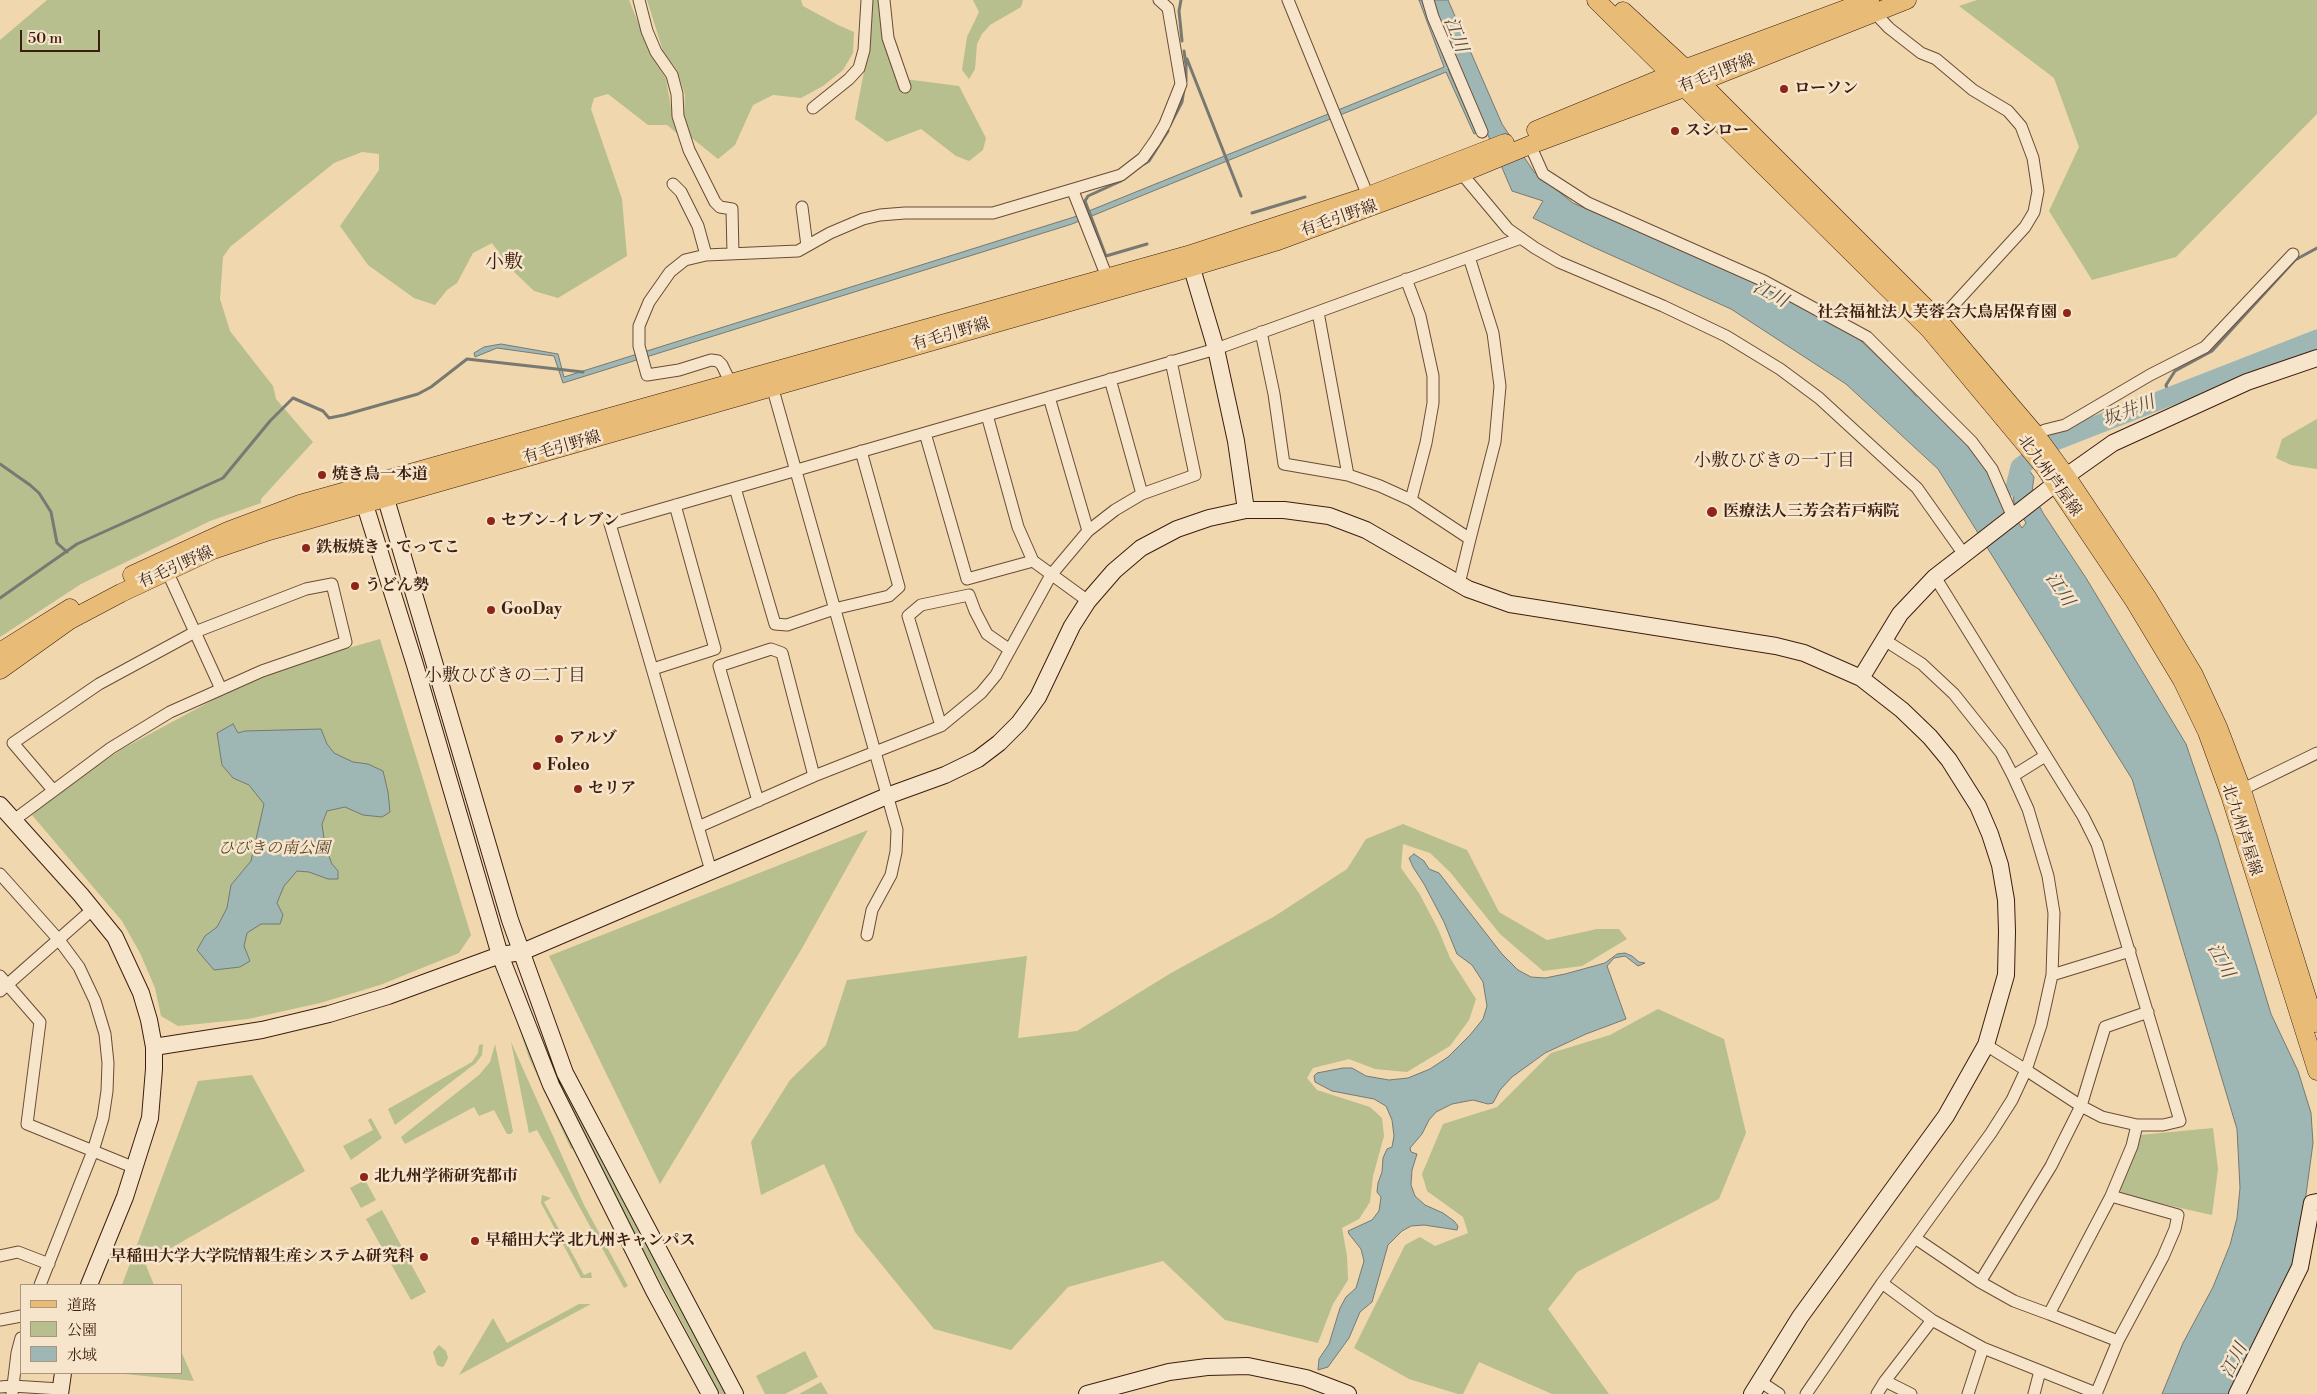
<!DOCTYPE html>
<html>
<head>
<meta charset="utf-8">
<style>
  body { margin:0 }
  #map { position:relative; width:2317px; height:1394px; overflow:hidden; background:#f1d7ad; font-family:"Libre Bodoni","Noto Serif JP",serif }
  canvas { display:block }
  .legend { position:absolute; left:20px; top:1284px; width:162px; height:90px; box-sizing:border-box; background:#f6e5ca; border:1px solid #ac9580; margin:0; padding:6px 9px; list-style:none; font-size:15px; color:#3c1d10 }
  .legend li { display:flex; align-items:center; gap:10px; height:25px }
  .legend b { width:25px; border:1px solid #ac9580 }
  .scale { position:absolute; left:20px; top:30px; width:80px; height:22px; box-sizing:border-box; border:2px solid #3c1d10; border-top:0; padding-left:6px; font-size:15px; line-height:18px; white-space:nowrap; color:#3c1d10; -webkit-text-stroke:4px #f6e5ca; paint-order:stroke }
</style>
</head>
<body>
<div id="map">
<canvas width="2317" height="1394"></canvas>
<ul class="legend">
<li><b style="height:6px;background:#e8bc76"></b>道路</li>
<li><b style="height:14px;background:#b6bf8d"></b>公園</li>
<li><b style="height:14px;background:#9eb7b4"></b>水域</li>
</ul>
<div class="scale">50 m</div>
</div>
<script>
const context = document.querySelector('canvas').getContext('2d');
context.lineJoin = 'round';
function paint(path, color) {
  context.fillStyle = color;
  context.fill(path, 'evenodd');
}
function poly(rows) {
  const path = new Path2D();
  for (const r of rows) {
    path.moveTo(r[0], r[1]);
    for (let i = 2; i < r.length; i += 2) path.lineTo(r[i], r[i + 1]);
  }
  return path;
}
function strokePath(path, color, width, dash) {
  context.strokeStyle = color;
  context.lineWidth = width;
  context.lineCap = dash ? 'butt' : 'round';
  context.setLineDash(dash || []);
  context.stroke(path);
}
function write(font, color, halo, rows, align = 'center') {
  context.font = font + ' "Libre Bodoni","Noto Serif JP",serif';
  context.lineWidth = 5;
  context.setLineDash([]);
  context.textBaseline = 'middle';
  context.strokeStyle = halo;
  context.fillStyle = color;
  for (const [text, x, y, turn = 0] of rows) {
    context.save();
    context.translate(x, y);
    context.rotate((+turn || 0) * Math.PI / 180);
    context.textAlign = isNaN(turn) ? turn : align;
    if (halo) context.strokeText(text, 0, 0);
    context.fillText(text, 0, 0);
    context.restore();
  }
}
const green = poly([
  [47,0,629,0,651,55,666,79,672,114,679,135,667,125,648,125,608,94,594,98,591,109,622,199,627,256,558,298,534,291,510,268,492,243,473,253,457,283,447,290,435,305,414,298,368,265,340,226,379,170,379,154,362,152,334,163,230,247,223,257,220,299,230,331,273,386,276,399,313,442,261,499,261,503,210,521,81,584,0,637,0,40],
  [647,0,801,0,803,6,838,25,854,32,853,53,843,70,823,86,801,98,773,95,753,105,735,145,718,159,688,135,684,119,685,95,677,70,663,51],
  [872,0,880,0,897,78,959,86,986,138,983,150,969,161,956,156,921,129,887,142,855,119,871,34],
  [973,0,1023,0,1021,7,990,25,982,34,977,44,975,69,969,79,962,70,967,37,979,12],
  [1977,0,2317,0,2317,114,2176,257,2092,280,2049,211,2079,147,2054,78,1959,6],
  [2317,419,2317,469,2291,465,2276,458,2282,439],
  [380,639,471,935,459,953,380,985,320,1003,248,1019,178,1026,161,1016,155,988,140,953,122,921,32,815,52,797,122,749,233,689,310,659],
  [1403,824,1467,850,1499,912,1547,940,1597,929,1619,929,1627,939,1582,966,1543,971,1500,934,1450,872,1430,853,1403,844,1401,868,1419,893,1438,929,1450,958,1476,999,1469,1020,1450,1046,1407,1072,1375,1069,1349,1059,1313,1068,1307,1078,1317,1090,1370,1107,1382,1118,1384,1136,1373,1176,1370,1202,1359,1219,1342,1228,1347,1256,1348,1280,1333,1304,1318,1343,1225,1320,1163,1261,1068,1287,1011,1350,934,1329,855,1232,824,1164,761,1195,751,1142,790,1080,826,1045,847,980,1027,956,1018,1038,1077,1031,1171,973,1275,916,1347,869,1366,839],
  [868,830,801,950,660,1184,549,956],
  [522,976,730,1394,720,1394,600,1168,553,1069],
  [1658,1009,1724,1039,1746,1133,1719,1199,1577,1272,1548,1309,1609,1394,1552,1394,1479,1362,1463,1394,1458,1394,1409,1379,1354,1348,1405,1245,1420,1237,1435,1246,1468,1233,1463,1217,1427,1191,1422,1174,1443,1124,1497,1107,1551,1053,1610,1035],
  [522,1023,576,1146,571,1149,529,1058,518,1025],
  [511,1042,584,1205,628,1286,624,1288,537,1130,529,1133],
  [483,1044,482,1055,476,1063,395,1125,388,1109,472,1062,478,1053,479,1045],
  [495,1044,513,1131,511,1134,507,1134,494,1110,479,1116,474,1107,405,1144,401,1137,479,1075,490,1062],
  [252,1075,305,1171,145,1263,154,1285,122,1285,198,1081],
  [371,1118,382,1138,351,1160,343,1146,373,1130,368,1120],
  [2213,1128,2218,1169,2212,1215,2122,1195,2119,1189,2140,1135],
  [365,1180,376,1200,361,1208,350,1188],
  [542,1195,551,1198,544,1202,584,1275,591,1272,592,1278,581,1278,541,1203],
  [382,1210,426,1292,411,1300,366,1219],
  [579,1304,591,1304,459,1375,493,1318,507,1343],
  [439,1345,446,1351,448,1358,444,1366,442,1367,437,1365,433,1352],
  [181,1351,194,1381,115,1373,181,1373],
  [805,1351,818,1377,785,1394,765,1394,756,1376],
  [821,1382,828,1394,799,1394]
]);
const water = poly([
  [1419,0,1422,0,1447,66,1456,62,1431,0,1448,0,1502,124,1534,172,1573,203,1770,288,1859,339,1902,380,1991,482,2022,528,2026,523,2014,502,2010,471,2020,458,2034,477,2032,492,2043,513,2086,578,2186,744,2217,835,2271,1014,2298,1071,2311,1113,2313,1143,2300,1239,2296,1253,2284,1288,2230,1394,2162,1394,2183,1343,2213,1287,2230,1245,2237,1218,2240,1188,2237,1129,2132,779,1938,469,1846,384,1731,309,1593,247,1533,218,1543,201,1512,191,1458,65,1448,69,1476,133,1474,134,1446,72,1072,224,563,383,554,356,497,348,475,357,474,353,484,347,501,344,558,354,564,377,1074,217,1444,67,1419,0],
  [233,724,238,733,245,731,321,729,327,744,334,753,353,762,368,764,383,771,388,792,390,812,382,817,363,815,345,807,327,811,322,824,325,846,332,864,338,871,338,879,328,879,309,872,297,871,284,886,277,903,283,915,280,924,261,924,247,933,244,946,250,961,240,967,214,970,197,950,205,936,217,927,227,908,231,885,251,861,264,804,249,785,233,778,222,765,217,733,233,724],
  [1414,854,1424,861,1429,869,1439,873,1502,954,1518,970,1531,977,1545,978,1565,974,1605,963,1617,954,1625,953,1632,956,1639,962,1645,963,1638,966,1625,956,1614,958,1607,966,1626,1019,1586,1034,1545,1053,1512,1077,1500,1090,1493,1103,1488,1104,1473,1100,1452,1104,1436,1112,1429,1120,1422,1134,1410,1148,1411,1152,1417,1154,1412,1170,1411,1185,1415,1196,1425,1205,1443,1213,1454,1221,1458,1226,1457,1230,1424,1225,1411,1226,1402,1231,1388,1245,1372,1302,1360,1312,1349,1338,1328,1367,1318,1370,1319,1359,1329,1344,1340,1308,1346,1297,1356,1288,1364,1261,1361,1249,1349,1234,1348,1231,1372,1220,1379,1211,1381,1197,1377,1192,1378,1183,1382,1172,1383,1158,1387,1149,1392,1147,1394,1136,1392,1120,1386,1106,1374,1099,1332,1091,1315,1082,1314,1076,1317,1073,1343,1068,1352,1068,1366,1076,1389,1080,1408,1078,1430,1069,1448,1057,1470,1035,1483,1019,1487,1006,1483,982,1472,965,1457,954,1444,922,1424,884,1413,867,1409,858,1414,854]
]);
const stream = poly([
  [1181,0,1179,11,1182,41],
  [1184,51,1186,65,1186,81],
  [1187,59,1241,196],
  [1170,125,1182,102,1184,89],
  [1144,164,1149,161,1168,131],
  [1121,181,1088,196,1085,201,1104,251,1106,256,1147,244],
  [1252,213,1305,197],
  [2169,396,2166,385,2175,371,2212,351,2295,260,2317,248],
  [0,464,30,485,39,493,51,512,57,543,67,552],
  [0,598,77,544,223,478,270,421,293,398,323,411,329,418,344,415,418,394,431,387,467,359,583,372]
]);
const river = poly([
  [1922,404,1965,448,1985,481],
  [2015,487,2020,467,2053,442,2317,339]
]);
const street = poly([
  [639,0,647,31,656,52,672,75,677,94,678,116,689,150,715,202,720,207,732,209,733,254],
  [884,0,888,38,905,87],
  [1288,0,1368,196],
  [1428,0,1433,17,1482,132],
  [1872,10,1889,28,1921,53,1936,59,1973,90,2008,111,2021,126,2033,158,2038,191,2034,212,2025,227,1939,321],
  [813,108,849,79,859,68,864,50,867,0],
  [1530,145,1543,174,1588,203,1764,281,1867,337,1972,442,1992,469,2012,515],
  [1457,168,1508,229,1535,248,1559,262,1663,306,1726,336,1780,369,1819,398,1917,488,1963,553],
  [673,184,681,192,698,226,706,255],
  [1073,191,1107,277],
  [802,207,807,246],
  [1469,257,1493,333,1500,386,1495,442,1470,539],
  [1406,279,1420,316,1433,376,1433,403,1426,443,1411,500],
  [1318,312,1348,475],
  [1261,332,1274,394,1284,464,1348,475,1380,486,1411,500,1470,539,1459,584],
  [1110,379,1142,494],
  [772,386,897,830,896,852,891,875,872,910,867,935],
  [733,388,722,365,718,361,711,360,679,370,647,375,639,346,639,326,649,302,670,272,685,260,706,255,798,251,830,233,863,219,880,215,905,213,993,213,1121,175,1143,158,1155,141,1165,124,1181,84,1168,8,1159,0],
  [1049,397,1088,531],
  [987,415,1018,527,1033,561,1088,601],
  [925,433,967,579,1033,561],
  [2036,435,2045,430,2065,425,2150,375,2205,347,2293,254],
  [735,488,775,624,787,625,834,609,889,596,899,587,861,451],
  [167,571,221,689],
  [1935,577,2083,816,2097,844,2180,1121,2163,1125,2137,1125,2132,1146,2111,1196,2178,1215,2175,1229,2163,1257,2118,1341,2096,1394],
  [1883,639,1922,664,1954,694,2001,753,2013,776,2028,809,2048,876,2054,913,2052,975,2130,951],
  [653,669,715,649,675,505],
  [941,726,908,616,921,605,969,595,975,611,987,634,1010,650],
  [2013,776,2045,756],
  [2237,792,2317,753],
  [758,801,719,666,771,649,782,653,814,776],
  [14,820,111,748,170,712,262,671,346,642,332,584,306,589,195,632,99,684,13,743,53,790],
  [698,827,814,776,941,726,981,693,996,675,1051,575,1088,531,1115,510,1142,494,1195,475,1171,361],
  [711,871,610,524,1216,349,1521,238],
  [0,874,59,940,79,967,95,1001,105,1034,108,1063,107,1091,103,1118,93,1151,40,1285],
  [2052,975,2041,1025,2026,1070,2081,1106,2051,1166,1980,1282,2014,1301,2049,1314,2111,1196],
  [0,976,40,1022,27,1124,135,1168],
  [0,991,93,909],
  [2137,1125,2102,1117,2081,1106,2105,1027,2148,1012],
  [1915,1238,1882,1283,1932,1320,1983,1348,2096,1393],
  [0,1256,18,1252,49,1264],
  [1980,1282,1915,1238,1991,1133,2012,1100,2026,1070,1986,1045],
  [2049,1314,2118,1341],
  [0,1320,21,1316],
  [1761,1382,1779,1394],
  [0,1387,12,1386,60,1389],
  [12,1394,17,1353,21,1338],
  [1806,1394,1882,1283],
  [1877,1394,1885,1381],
  [1911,1394,1885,1381,1932,1320],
  [1968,1394,1983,1348],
  [2034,1394,2040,1371]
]);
const secondary = poly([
  [1188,255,1216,349,1236,441,1246,510],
  [379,487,386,499,510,920,565,1073,735,1394],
  [372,492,365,505,415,665,500,955,551,1085,654,1291,710,1394],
  [1861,678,1900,614,1935,577,2055,484,2113,443,2247,382,2317,358],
  [0,805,81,895,115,937,141,993,149,1020,154,1047,154,1069,150,1118,125,1197,89,1285],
  [154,1047,262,1030,329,1014,388,996,500,955,522,952,887,796,945,775,978,759,999,743,1019,723,1038,697,1072,626,1088,601,1114,571,1141,548,1177,529,1209,518,1246,510,1284,510,1329,516,1366,530,1468,589,1510,604,1776,646,1804,653,1836,667,1861,678,1902,710,1930,737,1949,760,1978,806,1990,834,2000,865,2006,900,2007,931,2006,975,1986,1045,1946,1116,1800,1317,1752,1394],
  [60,1394,63,1373],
  [1087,1394,1169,1372,1207,1367,1248,1366,1306,1378,1348,1394],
  [2237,1394,2300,1267,2312,1203,2317,1202]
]);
const primary = poly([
  [1596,0,1929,329,2045,468,2135,602,2182,680,2207,732,2230,795,2317,1071],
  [1623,11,1700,82,1939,321,2036,435,2066,476,2147,597,2194,675,2218,727,2242,790,2315,1023],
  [1536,130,1684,69,1870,0],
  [132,575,228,531,300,504,1188,255,1368,196,1505,143],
  [0,652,70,608],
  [0,670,70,620,121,593,213,550,269,531,1192,267,1275,242,1467,171,1530,145,1700,82,1907,0]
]);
const markers = [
  [1784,89,5,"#8f2418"],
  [1675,131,5,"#8f2418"],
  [2067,313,5,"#8f2418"],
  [322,475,5,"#8f2418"],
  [1712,512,6,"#8f2418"],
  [491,521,5,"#8f2418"],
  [306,548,5,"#8f2418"],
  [355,586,5,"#8f2418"],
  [491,610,5,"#8f2418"],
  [559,739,5,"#8f2418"],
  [537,766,5,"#8f2418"],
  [578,789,5,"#8f2418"],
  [364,1177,5,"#8f2418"],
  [475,1241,5,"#8f2418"],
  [424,1257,5,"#8f2418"]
];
const streetNames = [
  ["有毛引野線",1717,74,-21],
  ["有毛引野線",1339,219,-19],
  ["有毛引野線",951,335,-16],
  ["有毛引野線",562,448,-16],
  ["北九州芦屋線",2049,476,54],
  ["有毛引野線",176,568,-24],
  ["北九州芦屋線",2241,830,72]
];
const poiNames = [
  ["ローソン",1794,89],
  ["スシロー",1685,131],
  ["社会福祉法人芙蓉会大鳥居保育園",2057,313,"right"],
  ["焼き鳥一本道",332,475],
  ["医療法人三芳会若戸病院",1723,512],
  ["セブン-イレブン",501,521],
  ["鉄板焼き・てってこ",316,548],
  ["うどん勢",365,586],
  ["GooDay",501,610],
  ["アルゾ",569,739],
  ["Foleo",547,766],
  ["セリア",588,789],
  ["北九州学術研究都市",374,1177],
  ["早稲田大学 北九州キャンパス",485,1241],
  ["早稲田大学大学院情報生産システム研究科",414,1257,"right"]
];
const parkNames = [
  ["ひびきの南公園",274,849]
];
const waterNames = [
  ["江川",1455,35,69],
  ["江川",1770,295,28],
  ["坂井川",2129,412,-21],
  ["江川",2059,590,57],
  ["江川",2220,961,62],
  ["江川",2235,1361,-63]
];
const neighbourhoodNames = [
  ["小敷ひびきの一丁目",1774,462],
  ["小敷ひびきの二丁目",505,677]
];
const quarterNames = [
  ["小敷",504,263]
];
paint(green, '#b6bf8d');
paint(water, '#9eb7b4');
strokePath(water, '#777972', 1);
strokePath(stream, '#777972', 3);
strokePath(river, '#9eb7b4', 19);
strokePath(street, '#694c37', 13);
strokePath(secondary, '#3c1d10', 18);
strokePath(primary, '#3c1d10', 19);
strokePath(street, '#f6e5ca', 11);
strokePath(secondary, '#f6e5ca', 16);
strokePath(primary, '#e8bc76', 18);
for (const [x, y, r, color] of markers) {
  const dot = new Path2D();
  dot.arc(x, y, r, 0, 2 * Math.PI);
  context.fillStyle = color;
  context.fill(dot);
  strokePath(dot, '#f6e5ca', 2);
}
write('16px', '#3c1d10', '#f6e5ca', streetNames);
write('bold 16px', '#3c1d10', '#f6e5ca', poiNames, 'left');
write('italic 16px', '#5a462f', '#f6e5ca', parkNames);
write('italic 18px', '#594b41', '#f6e5ca', waterNames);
write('18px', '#3c1d10', '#f6e5ca', neighbourhoodNames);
write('19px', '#3c1d10', '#f6e5ca', quarterNames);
</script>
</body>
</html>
